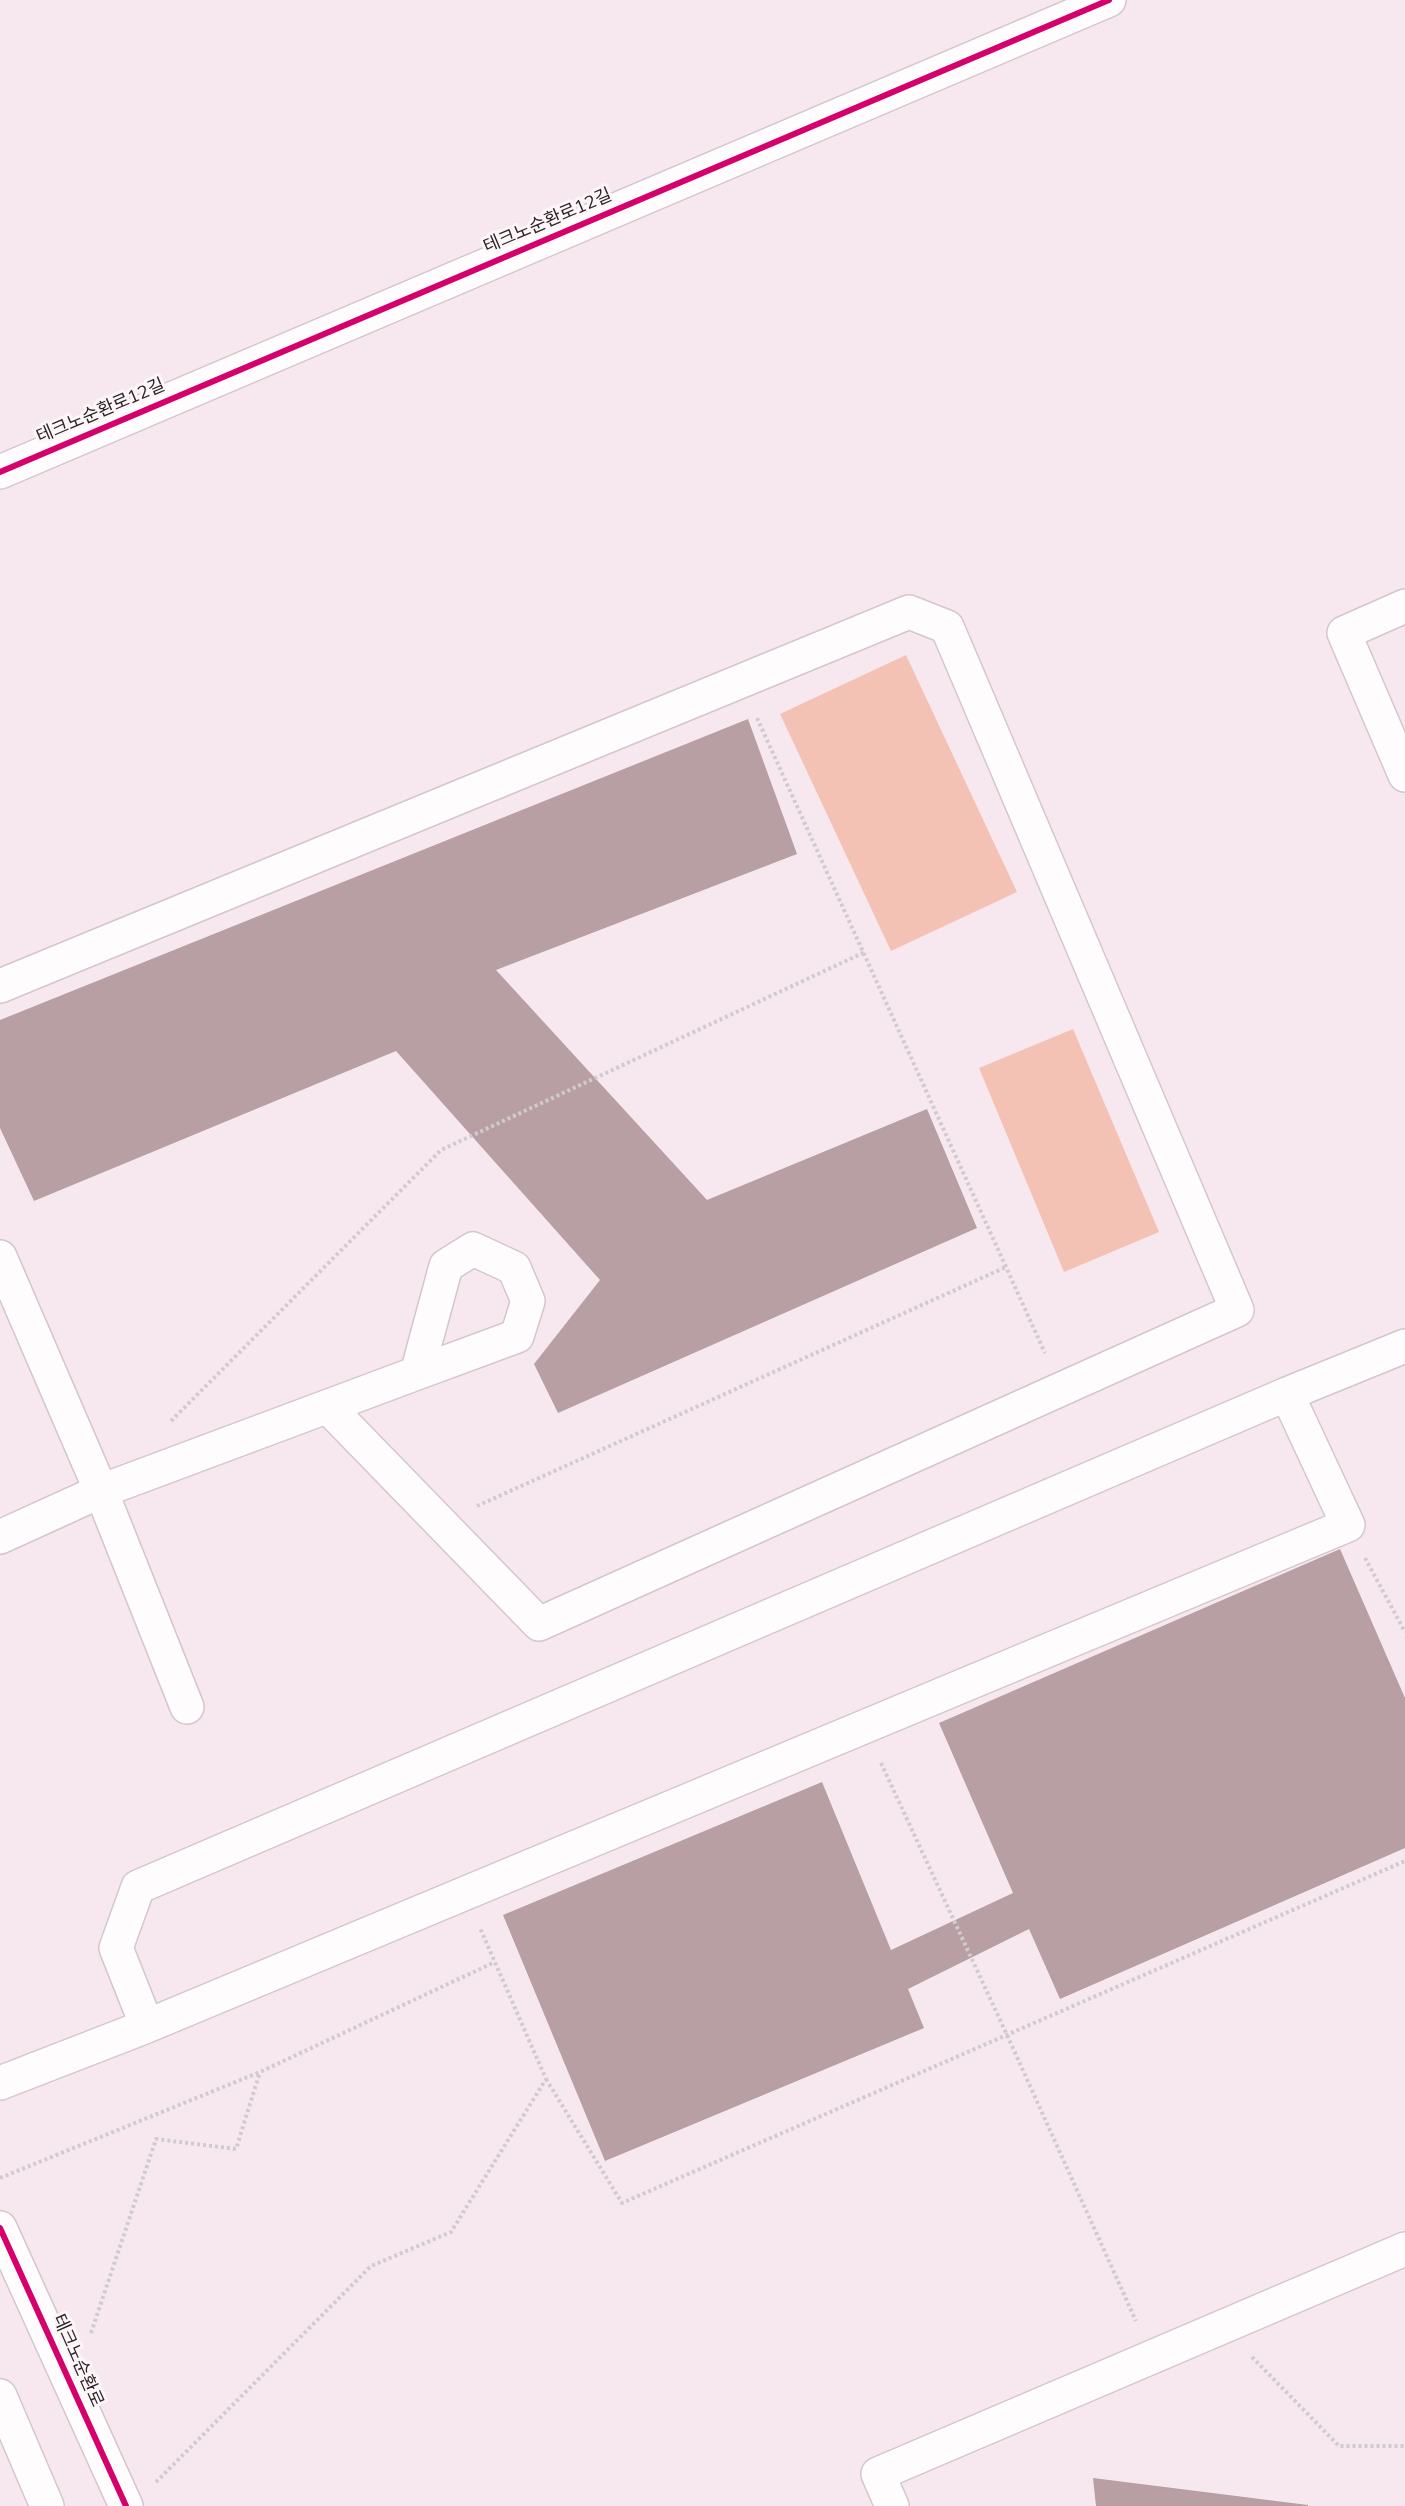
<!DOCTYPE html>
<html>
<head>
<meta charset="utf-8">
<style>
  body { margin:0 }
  canvas { display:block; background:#f7e8ef }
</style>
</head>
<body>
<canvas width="1405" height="2506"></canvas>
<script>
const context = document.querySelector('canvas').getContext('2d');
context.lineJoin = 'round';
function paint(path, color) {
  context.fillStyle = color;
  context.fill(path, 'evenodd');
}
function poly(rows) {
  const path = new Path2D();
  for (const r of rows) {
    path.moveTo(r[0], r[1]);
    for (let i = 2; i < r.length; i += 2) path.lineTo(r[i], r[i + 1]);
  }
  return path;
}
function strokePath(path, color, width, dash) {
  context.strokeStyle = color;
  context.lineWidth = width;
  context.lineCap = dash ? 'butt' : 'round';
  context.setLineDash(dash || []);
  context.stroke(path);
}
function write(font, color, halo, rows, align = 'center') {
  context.font = font + ' "Nunito Sans","Noto Sans KR",sans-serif';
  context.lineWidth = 6;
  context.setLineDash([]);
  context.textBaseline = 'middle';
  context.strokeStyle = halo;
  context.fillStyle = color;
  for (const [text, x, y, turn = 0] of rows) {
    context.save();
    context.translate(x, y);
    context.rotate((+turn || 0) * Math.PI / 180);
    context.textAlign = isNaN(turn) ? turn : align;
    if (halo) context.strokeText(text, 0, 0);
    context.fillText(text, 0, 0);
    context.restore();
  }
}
const green = poly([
  [906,655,1017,892,891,951,780,714],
  [1073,1029,1159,1232,1064,1272,979,1068]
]);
const building = poly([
  [748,719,797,854,496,970,707,1200,927,1109,977,1228,558,1413,534,1364,600,1280,396,1051,34,1201,0,1128,0,1020],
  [1340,1549,1405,1698,1405,1848,1060,1999,1029,1929,908,1989,924,2028,605,2161,503,1915,822,1782,891,1950,1013,1893,939,1723],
  [1093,2478,1308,2505,1308,2506,1096,2506]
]);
const path = poly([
  [757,718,1045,1353],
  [171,1421,441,1150,865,952],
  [477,1506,1006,1267],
  [1365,1558,1405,1632],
  [881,1763,1007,2035,1136,2321],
  [546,2079,622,2203,1405,1861],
  [0,2178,260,2072,495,1962],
  [91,2333,156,2139,236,2149,260,2072],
  [1252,2357,1339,2446,1405,2446],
  [156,2482,371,2266,451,2232,546,2079,480,1928]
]);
const minor = poly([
  [0,472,1109,0],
  [1405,606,1344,633,1405,775],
  [0,986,909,612,947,627,1237,1310,539,1624,328,1407],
  [0,1257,101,1491,187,1707],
  [1287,1394,1405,1346],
  [0,1537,101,1491,417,1373,517,1336,528,1301,514,1268,473,1249,446,1266,417,1373],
  [0,2083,147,2026,1348,1525,1287,1394,138,1887,116,1948,147,2026],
  [0,2228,126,2506],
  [0,2396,47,2506],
  [892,2506,878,2474,1405,2249]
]);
const cycleway = poly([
  [0,472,1109,0],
  [0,2228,126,2506]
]);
const streetNames = [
  ["테크노순환로12길",548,222,-23],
  ["테크노순환로12길",101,412,-23],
  ["테크노순환로",77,2361,66]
];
paint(green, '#f4c2b4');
paint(building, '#b79fa4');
strokePath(minor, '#d3c7cd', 36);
strokePath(path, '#d0cbce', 4, [3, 3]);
strokePath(minor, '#fefcfd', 33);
strokePath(cycleway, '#d6006c', 6);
write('18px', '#2e2428', '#fcf6f9', streetNames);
</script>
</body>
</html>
